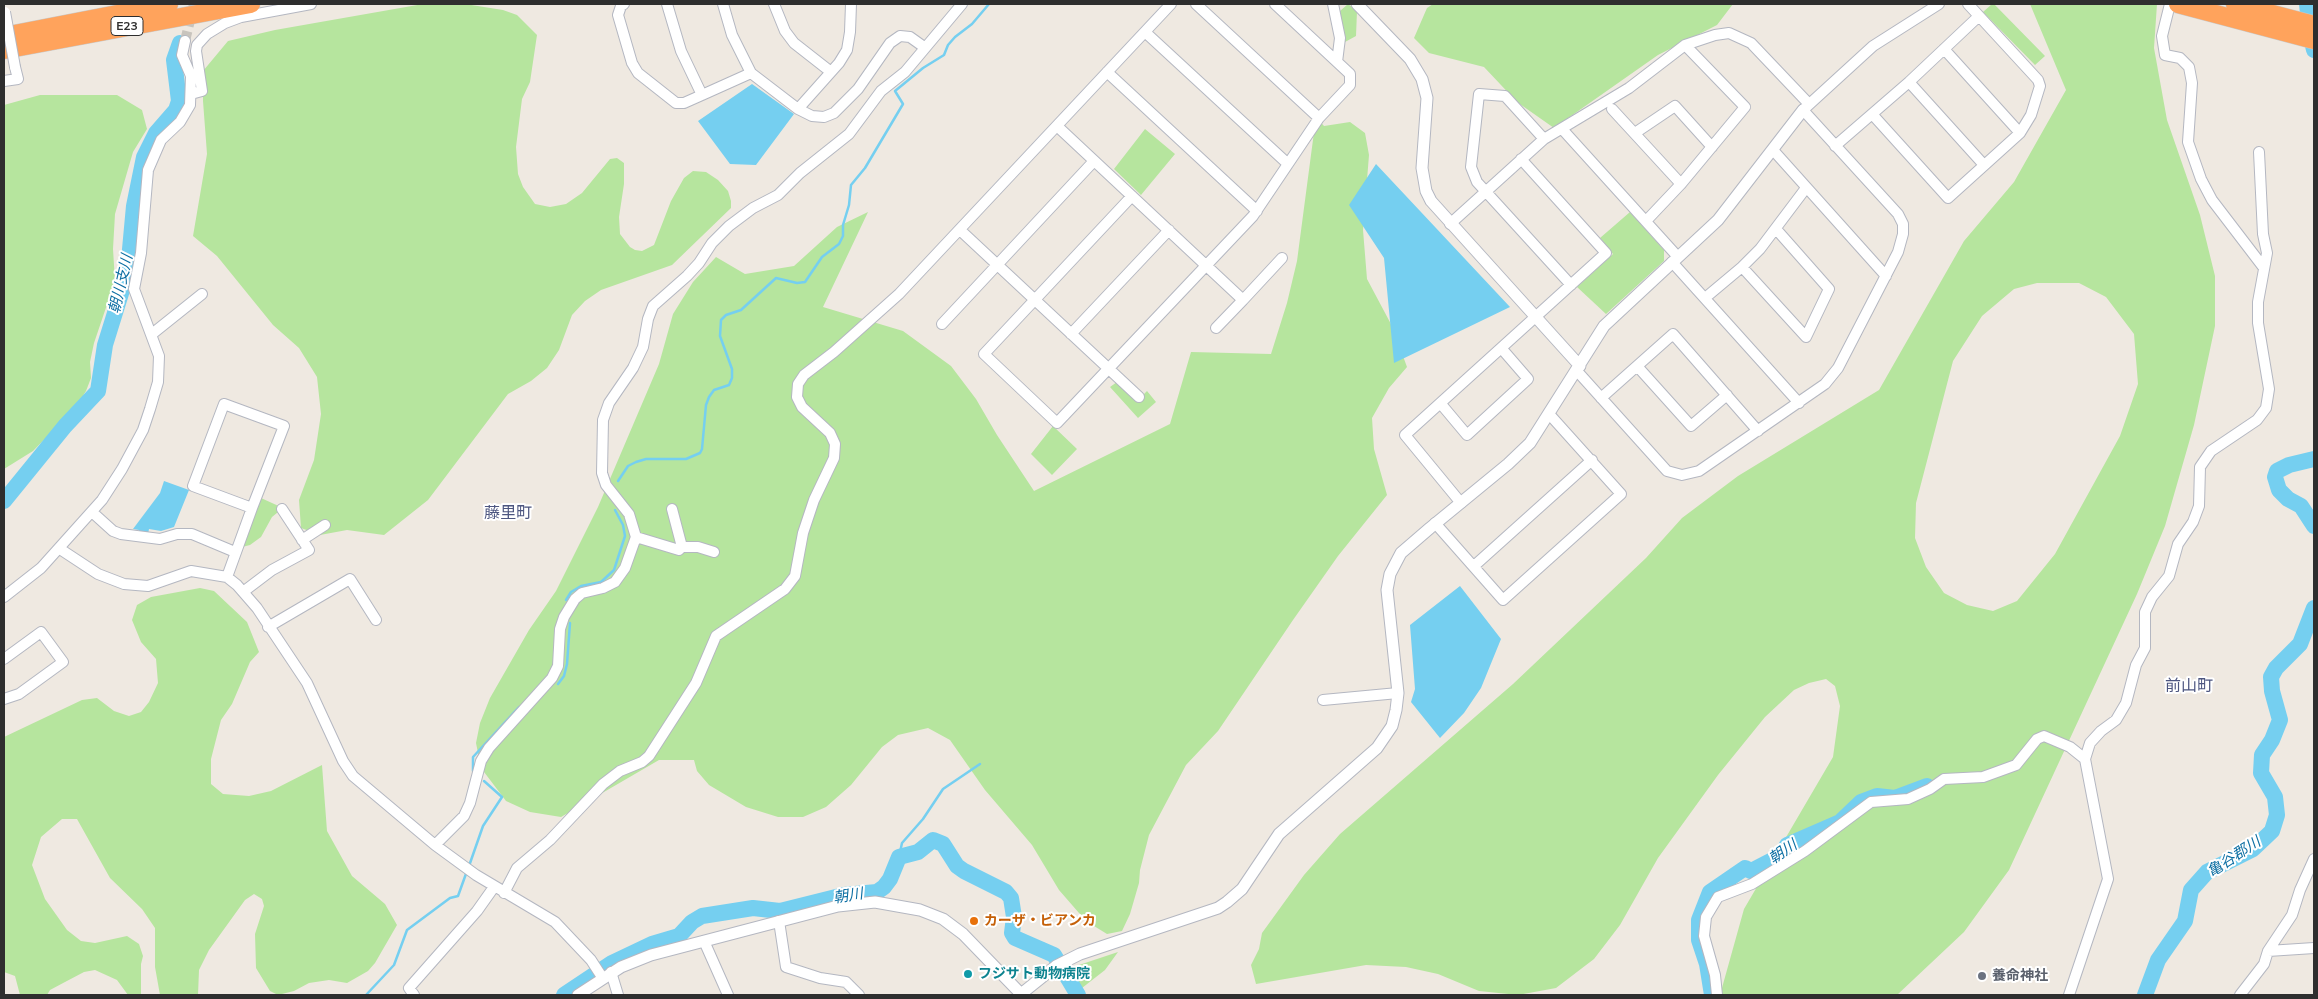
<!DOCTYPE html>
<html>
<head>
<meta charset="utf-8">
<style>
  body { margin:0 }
  #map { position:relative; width:2318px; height:999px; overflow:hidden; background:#efe9e1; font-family:Mulish,sans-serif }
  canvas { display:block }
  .frame { position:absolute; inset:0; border:5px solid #2e2e2e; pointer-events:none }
</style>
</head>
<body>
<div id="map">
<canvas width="2318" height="999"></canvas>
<div class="frame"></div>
</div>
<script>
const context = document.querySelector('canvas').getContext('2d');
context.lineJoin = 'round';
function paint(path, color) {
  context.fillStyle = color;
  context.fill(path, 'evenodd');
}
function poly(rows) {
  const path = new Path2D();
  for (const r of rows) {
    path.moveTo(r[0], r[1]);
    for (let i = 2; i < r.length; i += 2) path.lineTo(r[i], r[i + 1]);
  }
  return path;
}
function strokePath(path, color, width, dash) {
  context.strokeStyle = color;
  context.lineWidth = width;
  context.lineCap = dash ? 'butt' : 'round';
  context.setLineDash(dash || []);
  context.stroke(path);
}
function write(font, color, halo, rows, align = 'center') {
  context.font = font + ' Mulish,"Noto Sans JP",sans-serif';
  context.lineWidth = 4;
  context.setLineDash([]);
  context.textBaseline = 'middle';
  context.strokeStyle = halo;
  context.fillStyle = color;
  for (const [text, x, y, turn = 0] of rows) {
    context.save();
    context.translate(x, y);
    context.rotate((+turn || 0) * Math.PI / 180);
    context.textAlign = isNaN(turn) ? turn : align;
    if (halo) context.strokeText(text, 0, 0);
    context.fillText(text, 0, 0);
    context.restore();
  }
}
const green = poly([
  [423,4,465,4,503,10,517,15,537,35,530,82,522,99,516,147,518,174,523,187,535,204,550,207,566,204,582,193,610,159,617,158,624,163,624,184,619,217,620,234,630,247,635,250,642,251,654,245,671,201,684,178,693,171,706,172,718,180,728,191,731,201,731,208,672,265,601,290,585,301,572,315,559,350,547,368,531,381,508,394,428,500,384,535,347,530,320,535,301,528,299,500,314,460,321,414,317,377,299,348,273,325,217,256,193,236,207,154,203,101,203,71,228,41,275,30],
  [1348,4,1357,11,1356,36,1345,42,1340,11],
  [1433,4,1733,4,1717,25,1658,55,1554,128,1517,102,1484,67,1429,53,1414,38,1427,8],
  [1992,4,1994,4,2045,56,2035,65,1983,12],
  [2030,4,2157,4,2154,48,2167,120,2200,215,2215,276,2215,326,2194,425,2165,526,2137,594,2009,870,1964,932,1897,995,1720,995,1744,909,1833,757,1840,706,1835,686,1826,679,1809,683,1794,690,1765,717,1718,775,1658,858,1620,925,1594,959,1556,988,1518,995,1479,991,1438,974,1406,967,1366,965,1256,984,1251,965,1259,949,1262,933,1304,875,1340,834,1513,684,1646,558,1682,518,1738,476,1879,390,1964,241,2014,182,2066,90],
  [2037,283,2079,283,2106,297,2134,334,2138,384,2120,436,2055,554,2017,601,1993,611,1967,605,1944,593,1926,567,1915,538,1916,503,1953,361,1982,316,2014,289],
  [40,95,117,95,142,110,147,129,133,152,115,214,113,249,115,281,94,343,90,362,91,378,86,391,76,407,33,451,4,469,4,105],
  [1316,117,1324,126,1350,122,1365,133,1369,155,1363,230,1367,279,1392,326,1407,367,1389,388,1372,418,1374,449,1387,495,1338,556,1293,620,1218,731,1186,765,1149,835,1140,870,1139,883,1130,914,1122,931,1107,934,1094,926,1079,913,1059,890,1032,845,985,790,950,740,928,728,898,735,882,747,851,785,826,807,803,817,778,817,746,807,709,785,697,771,694,760,659,760,561,817,530,812,506,801,481,768,476,743,480,723,490,698,529,630,556,591,598,507,659,364,673,314,693,282,716,257,745,274,794,266,837,227,868,212,823,307,903,331,951,366,976,399,997,435,1034,491,1170,424,1191,352,1271,354,1287,303,1297,261],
  [1145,129,1175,154,1141,195,1114,169],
  [1630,212,1664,250,1664,261,1606,314,1577,287,1613,254,1600,238],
  [1117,382,1136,402,1147,391,1156,402,1138,418,1110,387],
  [1053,426,1077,449,1052,475,1031,454],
  [261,498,283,508,272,517,261,537,250,545,242,547],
  [200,588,214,591,247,622,259,652,250,662,232,704,221,720,211,759,211,784,223,794,249,796,271,791,322,765,327,831,352,876,385,904,397,925,375,963,368,971,347,983,329,980,309,983,294,991,278,995,270,991,256,968,255,934,264,906,262,899,254,894,245,900,209,950,199,970,198,995,160,995,155,967,155,928,142,909,110,878,77,819,62,819,41,837,32,865,45,899,67,930,81,941,95,943,127,936,139,944,143,956,141,964,141,995,128,995,117,980,95,970,84,972,65,982,50,990,47,995,20,995,15,976,4,972,4,737,82,700,97,698,114,711,129,716,141,712,149,702,158,683,156,659,141,642,132,620,137,605,151,597],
  [1118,952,1105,970,1082,988,1070,968]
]);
const water = poly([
  [752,84,794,114,756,165,730,164,698,121],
  [1376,164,1510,307,1394,363,1384,258,1349,205],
  [164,481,189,490,174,527,161,531,149,529,148,534,139,532,139,530,133,529,160,493],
  [1460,586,1501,639,1481,688,1464,713,1440,738,1411,702,1415,689,1410,625]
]);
const stream = poly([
  [618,481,628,466,636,462,646,459,686,459,700,453,702,449,706,405,709,397,714,390,729,385,732,378,732,369,720,336,721,320,726,315,741,310,776,278,797,283,805,282,822,257,839,244,843,236,843,225,849,205,851,185,865,168,903,104,895,91,923,68,944,55,948,45,955,37,972,24,989,4],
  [566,600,571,592,581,586,601,582,614,570,625,536,623,525,615,510],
  [558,684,564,676,567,664,570,623],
  [473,771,473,757,519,707],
  [899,857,902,843,923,819,943,789,980,764],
  [469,866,483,826,502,797,484,781],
  [366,995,394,965,407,930,450,898,458,896,467,871]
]);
const river = poly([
  [2307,4,2310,33,2314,50],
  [2314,459,2289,465,2277,471,2275,477,2279,490,2288,499,2301,506,2314,526],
  [4,501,65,426,98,391,105,345,128,271,134,206,144,157,156,133,176,110,179,101,174,60,180,43],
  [564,995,612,963,652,944,679,936,692,922,702,916,753,908,780,911,844,895,877,892,884,887,890,879,899,857,918,852,933,840,943,844,957,866,964,871,1006,892,1011,898,1014,917,1012,933,1015,938,1054,955,1078,995],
  [1712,995,1707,964,1699,940,1699,920,1710,892,1745,868,1751,871,1782,855,1787,845,1840,822,1861,802,1877,796,1895,798,1927,786],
  [2145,995,2158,960,2185,921,2191,890,2207,872,2253,849,2272,831,2277,815,2275,797,2261,773,2262,755,2272,740,2280,720,2272,691,2271,677,2276,668,2300,644,2314,608]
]);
const minorTunnel = poly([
  [185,41,194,4]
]);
const minor = poly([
  [624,4,621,6,618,15,632,63,638,73,676,103,684,103,702,95],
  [667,4,681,51,702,95,751,73,732,35,723,4],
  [774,4,785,31,794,43,831,72],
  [851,4,850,32,847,50,839,63,798,109,812,116,824,117,834,113,858,89,890,43,900,36,910,37,924,47],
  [1196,4,1319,118],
  [1333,4,1340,38,1337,62],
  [2170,4,2162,36,2165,55,2180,58,2189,67,2192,83,2188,142,2201,179,2212,200,2264,268],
  [1145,32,1288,164],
  [1944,49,2020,133],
  [1107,72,1257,211],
  [751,73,798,109],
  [4,81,18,79,15,67],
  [1909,82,1984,165],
  [191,94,202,91,196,51,197,45,207,34,225,23,241,17,311,4],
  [1612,109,1681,184],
  [1872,114,1948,198,2020,133,2031,115,2040,86,2038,80,1968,4],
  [1057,126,1243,300,1216,328],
  [1563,130,1678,257],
  [1635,133,1675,106,1712,147],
  [1835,146,1909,82,1979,16],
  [1773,150,1886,276],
  [1132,196,984,354,1057,423,1253,216,1319,118,1350,85,1350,74,1275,4],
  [1646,221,1681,184,1745,107,1685,45],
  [1450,224,1544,139],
  [960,230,1139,397],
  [1672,262,1799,403],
  [1742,267,1806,337,1829,289,1776,229],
  [1571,285,1477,182,1471,167,1479,94,1505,96,1544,139,1629,88,1685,45,1715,35,1729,33,1751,43,1809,104],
  [1705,298,1742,267,1760,249,1806,188],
  [1243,300,1282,258],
  [942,324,1094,161],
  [152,334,202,294],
  [1071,334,1169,230],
  [1637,366,1691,426,1727,395],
  [1577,371,1667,471,1682,475,1699,471,1825,384,1838,368,1898,252,1903,234,1903,224,1898,214,1803,110,1873,46,1939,4],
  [1601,398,1673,334,1758,431],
  [224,404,284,426,252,508,193,486,224,404],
  [1441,404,1467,435,1528,379,1502,349],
  [1461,503,1405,435,1606,253,1521,159],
  [672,509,682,547],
  [92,512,113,531,121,534,160,539,177,534,192,534,235,552],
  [1435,523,1503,600,1621,494,1550,415],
  [636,537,679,550,682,547,698,547,714,552],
  [302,540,325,525],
  [60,549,98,574,124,584,148,586,191,571,227,577,237,585,257,608,307,683,343,761,353,776,435,845,476,875,555,922,591,960,602,977],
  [1474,566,1592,460],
  [227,577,252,508],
  [243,592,272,570,309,550,282,509],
  [4,597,41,568,102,500,122,469,143,430,150,409,158,382,159,356,134,289,141,253,148,170,161,140,180,122,190,105,191,76,182,55,185,41],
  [268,627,350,579,376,620],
  [4,659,41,632,63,662,19,694,4,699],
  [1323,700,1398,693],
  [435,845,464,816,470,803,481,761,489,748,552,678,558,666,560,629,564,617,575,599,582,593,603,588,615,582,625,568,636,537,629,514,606,485,602,473,603,420,609,403,633,368,643,347,648,319,653,306,687,276,699,263,712,243,729,226,753,208,778,195,800,173,849,134,881,91,905,72,962,4],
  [504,893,517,868,550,840,603,784,620,771,642,762,649,756,696,683,716,636,785,589,795,576,803,533,814,500,834,458,835,444,830,433,802,407,797,397,798,384,804,375,834,352,899,294,1171,4],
  [779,921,786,967,820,978,846,982,859,995],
  [704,941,728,995],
  [2268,951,2314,948],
  [611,972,618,995],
  [414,995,409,988,477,911,494,887],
  [1717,995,1715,975,1704,936,1706,917,1718,897,1752,884,1805,851,1871,802,1908,799,1930,789,1944,779,1983,777,2016,765,2037,739,2044,736,2070,747,2085,759],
  [2069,995,2108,879,2085,759,2090,743,2101,731,2116,720,2126,703,2136,665,2145,648,2145,612,2152,597,2169,576,2178,544,2193,522,2199,506,2200,467,2211,451,2257,420,2266,408,2269,389,2258,323,2258,302,2267,253,2263,234,2259,152],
  [2240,995,2264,964,2268,951,2292,915,2300,890,2314,859]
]);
const tertiary = poly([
  [1357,4,1410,59,1422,79,1427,98,1422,168,1426,191,1431,201,1580,366],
  [1021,994,1056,966,1080,954,1218,908,1227,902,1242,889,1279,834,1377,748,1392,726,1396,710,1398,693,1387,590,1390,574,1401,553,1430,528,1508,464,1530,443,1604,326,1718,220,1803,110],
  [578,995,621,967,651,955,838,906,875,902,920,910,943,919,963,934,1022,995]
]);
const motorway = poly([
  [2178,4,2314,40],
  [2235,4,2314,25],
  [4,36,169,4],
  [4,50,251,4]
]);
const minorBridge = poly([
  [5,12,15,67]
]);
const markers = [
  [974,921,5,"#e8710a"],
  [968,974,5,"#0f9aa8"],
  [1982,976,5,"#6b7280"]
];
const shields = [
  [127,26,32]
];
const shieldNames = [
  ["E23",127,26]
];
const foodNames = [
  ["カーザ・ビアンカ",984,921]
];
const cultureNames = [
  ["フジサト動物病院",978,974]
];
const worshipNames = [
  ["養命神社",1992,976]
];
const waterNames = [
  ["朝川支川",121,284,-77],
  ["朝川",1783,852,-34],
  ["亀谷郡川",2234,857,-33],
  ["朝川",848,896,-9]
];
const quarterNames = [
  ["藤里町",508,513],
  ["前山町",2189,686]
];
paint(green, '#b6e59e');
paint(water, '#75cff0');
strokePath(stream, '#75cff0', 2.5);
strokePath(river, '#75cff0', 16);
strokePath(minorTunnel, '#c8c4bd', 10, [10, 5]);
strokePath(minor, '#b4b7c1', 12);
strokePath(tertiary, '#b4b7c1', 13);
strokePath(motorway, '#c9c9c9', 19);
strokePath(minor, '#fff', 10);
strokePath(tertiary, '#fff', 11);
strokePath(motorway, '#ffa35c', 18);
strokePath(minorBridge, '#b4b7c1', 12, []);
strokePath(minorBridge, '#fff', 10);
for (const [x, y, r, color] of markers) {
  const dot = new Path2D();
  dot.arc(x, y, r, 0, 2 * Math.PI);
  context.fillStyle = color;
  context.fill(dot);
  strokePath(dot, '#fff', 2);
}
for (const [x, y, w] of shields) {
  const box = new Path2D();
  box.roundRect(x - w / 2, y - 9.5, w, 19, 4);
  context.fillStyle = '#fff';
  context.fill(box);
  strokePath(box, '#2e2e2e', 1);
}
write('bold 12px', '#2e2e2e', null, shieldNames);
write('bold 14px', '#c56008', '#fff', foodNames, 'left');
write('bold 14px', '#0d838f', '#fff', cultureNames, 'left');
write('bold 14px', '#5b616d', '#fff', worshipNames, 'left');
write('italic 15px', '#0d6fa3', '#fff', waterNames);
write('16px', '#4d5680', '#fff', quarterNames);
</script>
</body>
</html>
